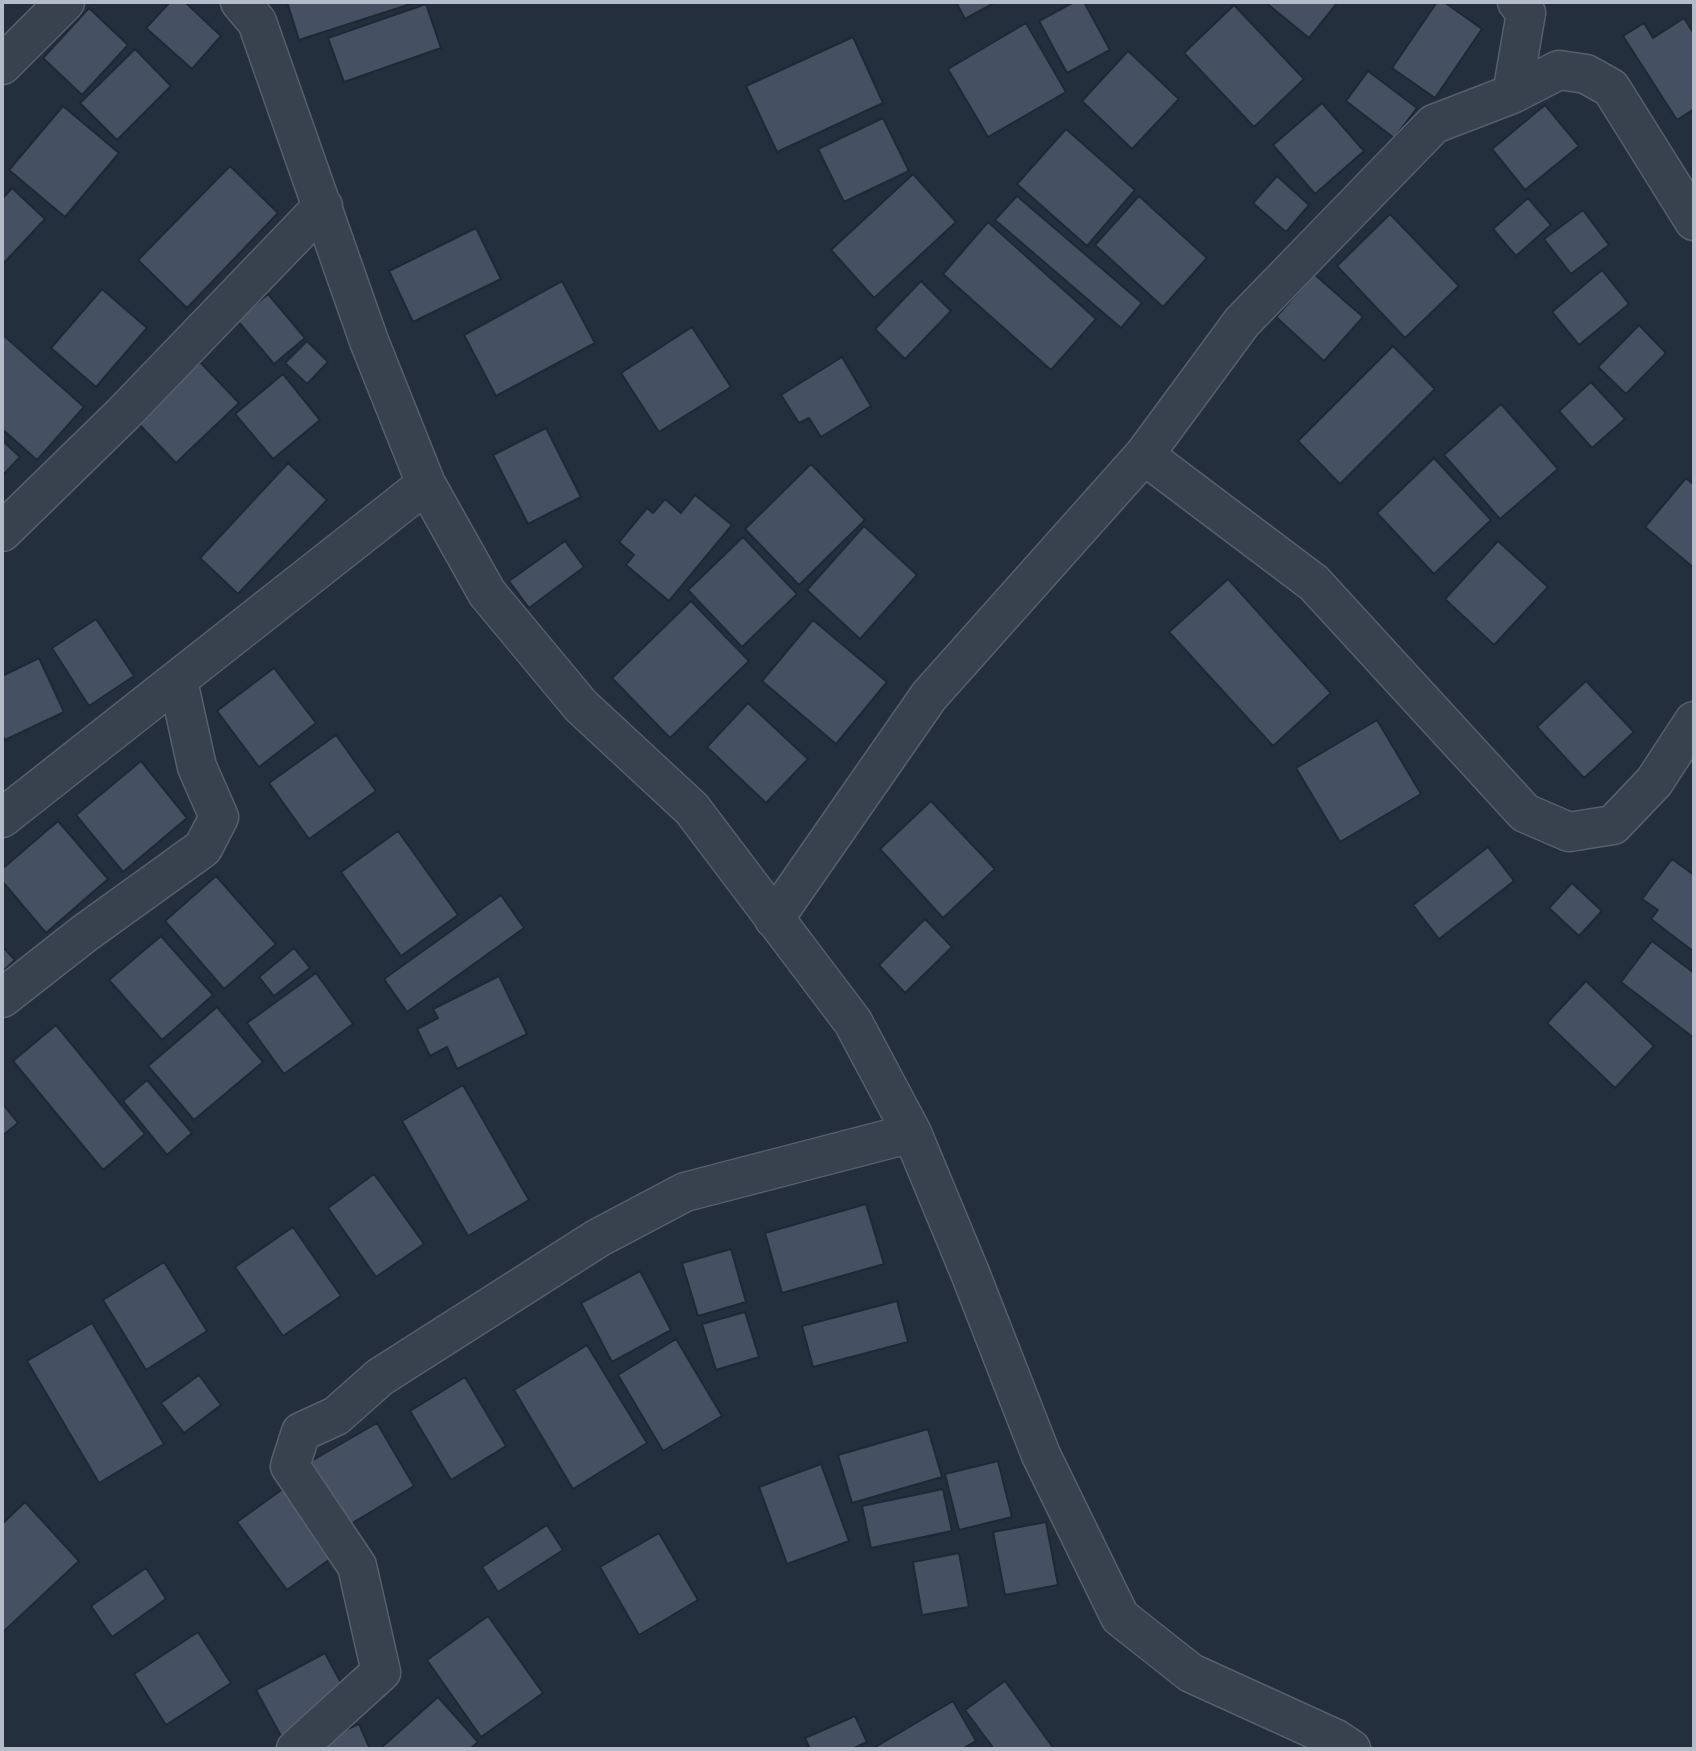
<!DOCTYPE html>
<html>
<head>
<meta charset="utf-8">
<style>
  body { margin:0 }
  #map { position:relative; width:1696px; height:1751px; overflow:hidden; background:#242f3e; font-family:Rubik,sans-serif }
  canvas { display:block }
  .frame { position:absolute; inset:0; border:4px solid #b4bcc9; pointer-events:none }
</style>
</head>
<body>
<div id="map">
<canvas width="1696" height="1751"></canvas>
<div class="frame"></div>
</div>
<script>
const context = document.querySelector('canvas').getContext('2d');
context.lineJoin = 'round';
function paint(path, color) {
  context.fillStyle = color;
  context.fill(path, 'evenodd');
}
function poly(rows) {
  const path = new Path2D();
  for (const r of rows) {
    path.moveTo(r[0], r[1]);
    for (let i = 2; i < r.length; i += 2) path.lineTo(r[i], r[i + 1]);
  }
  return path;
}
function strokePath(path, color, width, dash) {
  context.strokeStyle = color;
  context.lineWidth = width;
  context.lineCap = dash ? 'butt' : 'round';
  context.setLineDash(dash || []);
  context.stroke(path);
}
const building = poly([
  [170,2,185,2,221,36,192,69,146,28,170,2],
  [287,2,417,2,299,40,287,2],
  [956,2,996,2,965,19,956,2],
  [1074,2,1084,2,1110,50,1067,73,1039,21,1074,2],
  [1265,2,1338,2,1309,38,1265,2],
  [1437,2,1444,2,1482,29,1435,98,1392,68,1437,2],
  [426,4,441,48,344,82,328,38,426,4],
  [1234,5,1304,79,1254,127,1184,53,1234,5],
  [89,8,128,45,82,95,43,58,89,8],
  [1684,18,1694,34,1694,109,1677,120,1623,36,1644,23,1653,38,1684,18],
  [1026,23,1066,92,988,137,948,69,1026,23],
  [853,37,883,103,777,152,746,86,853,37],
  [135,49,171,86,117,140,80,103,135,49],
  [1128,51,1179,99,1132,149,1082,101,1128,51],
  [1368,71,1417,108,1394,138,1346,101,1368,71],
  [1322,103,1364,151,1315,194,1273,145,1322,103],
  [1545,105,1579,146,1525,190,1492,149,1545,105],
  [63,106,119,153,65,217,9,170,63,106],
  [883,118,909,171,844,202,818,149,883,118],
  [1066,129,1135,190,1087,246,1017,184,1066,129],
  [230,166,278,213,187,308,138,260,230,166],
  [913,174,956,222,874,298,831,250,913,174],
  [1277,176,1309,205,1286,232,1253,203,1277,176],
  [12,188,45,219,2,265,2,199,12,188],
  [1017,196,1142,303,1121,328,995,220,1017,196],
  [1139,196,1207,258,1163,307,1095,245,1139,196],
  [1528,198,1551,225,1516,256,1493,229,1528,198],
  [1583,210,1609,245,1571,274,1544,239,1583,210],
  [1390,214,1459,286,1405,338,1337,266,1390,214],
  [988,222,1096,319,1051,370,943,274,988,222],
  [476,228,501,279,413,322,389,271,476,228],
  [1602,270,1629,304,1579,345,1552,312,1602,270],
  [1314,274,1363,317,1324,361,1276,317,1314,274],
  [562,281,595,343,496,396,464,335,562,281],
  [921,281,951,311,905,359,875,329,921,281],
  [102,289,147,328,96,387,51,348,102,289],
  [268,294,305,338,274,364,237,320,268,294],
  [1639,325,1666,353,1626,394,1598,367,1639,325],
  [692,327,731,387,659,432,621,373,692,327],
  [2,334,84,407,37,460,2,429,2,334],
  [307,341,328,362,307,384,285,363,307,341],
  [1393,346,1435,389,1340,484,1298,441,1393,346],
  [842,357,871,406,821,437,809,418,799,423,781,395,842,357],
  [200,362,239,403,176,463,138,423,200,362],
  [283,374,320,420,273,459,235,414,283,374],
  [1591,382,1625,419,1592,448,1559,411,1591,382],
  [1501,404,1558,469,1500,519,1444,455,1501,404],
  [546,428,581,497,528,524,493,455,546,428],
  [2,440,20,457,2,476,2,440],
  [1434,458,1491,520,1434,574,1377,513,1434,458],
  [288,463,327,500,238,594,200,558,288,463],
  [811,464,865,520,799,585,745,529,811,464],
  [1686,478,1694,485,1694,568,1645,527,1686,478],
  [695,495,732,525,669,601,626,565,634,555,619,542,647,508,653,513,665,499,681,513,695,495],
  [864,526,917,575,860,639,807,590,864,526],
  [743,537,797,594,742,647,688,590,743,537],
  [565,541,584,567,529,608,509,581,565,541],
  [1498,541,1548,587,1494,645,1445,599,1498,541],
  [1228,579,1331,693,1273,746,1169,632,1228,579],
  [691,601,749,661,670,738,612,678,691,601],
  [96,619,134,676,89,706,52,648,96,619],
  [813,620,887,682,836,744,762,681,813,620],
  [39,658,64,712,5,740,2,735,2,676,39,658],
  [274,668,316,723,259,767,217,711,274,668],
  [1586,681,1634,732,1584,778,1537,727,1586,681],
  [748,703,808,759,766,803,707,747,748,703],
  [1377,720,1421,794,1340,842,1296,768,1377,720],
  [336,735,376,791,309,839,269,783,336,735],
  [141,761,187,818,123,872,76,815,141,761],
  [931,801,995,869,943,918,880,849,931,801],
  [58,821,108,879,46,933,2,881,2,869,58,821],
  [398,831,458,915,401,956,341,872,398,831],
  [1488,847,1514,881,1439,939,1413,905,1488,847],
  [1672,859,1694,875,1694,952,1651,919,1658,910,1642,899,1672,859],
  [216,876,276,944,224,989,165,921,216,876],
  [1572,883,1602,911,1579,936,1549,908,1572,883],
  [501,895,524,928,407,1012,384,979,501,895],
  [925,919,952,947,905,993,879,965,925,919],
  [161,936,213,995,162,1040,109,980,161,936],
  [1652,941,1694,973,1694,1038,1621,982,1652,941],
  [2,946,15,960,2,972,2,946],
  [294,948,310,968,274,996,259,977,294,948],
  [316,973,353,1024,284,1074,247,1023,316,973],
  [499,976,527,1034,457,1069,447,1047,430,1056,417,1029,438,1018,433,1009,499,976],
  [1586,981,1654,1046,1615,1088,1547,1023,1586,981],
  [217,1007,263,1062,194,1120,148,1066,217,1007],
  [56,1025,145,1134,103,1170,13,1061,56,1025],
  [147,1080,192,1133,167,1155,123,1101,147,1080],
  [463,1085,529,1200,468,1236,402,1121,463,1085],
  [2,1103,18,1123,2,1136,2,1103],
  [374,1174,424,1244,376,1277,328,1208,374,1174],
  [866,1204,884,1264,782,1293,765,1233,866,1204],
  [293,1227,341,1296,283,1336,235,1267,293,1227],
  [731,1249,746,1302,698,1316,682,1263,731,1249],
  [164,1262,207,1331,146,1370,103,1300,164,1262],
  [640,1271,671,1330,612,1362,581,1303,640,1271],
  [897,1301,908,1342,813,1367,802,1326,897,1301],
  [745,1312,759,1357,716,1370,702,1324,745,1312],
  [92,1323,164,1444,99,1483,27,1361,92,1323],
  [676,1339,722,1416,663,1451,618,1375,676,1339],
  [587,1345,647,1443,573,1489,514,1390,587,1345],
  [199,1375,221,1405,184,1433,161,1403,199,1375],
  [465,1377,506,1446,451,1480,410,1411,465,1377],
  [377,1423,414,1486,344,1528,306,1464,377,1423],
  [928,1429,942,1477,852,1503,838,1455,928,1429],
  [998,1461,1012,1517,959,1530,945,1474,998,1461],
  [821,1464,849,1541,787,1564,759,1487,821,1464],
  [287,1486,337,1554,287,1590,237,1522,287,1486],
  [943,1489,952,1531,871,1548,862,1506,943,1489],
  [25,1502,79,1561,2,1633,2,1524,25,1502],
  [1046,1522,1058,1585,1005,1595,993,1532,1046,1522],
  [547,1525,563,1550,498,1592,482,1567,547,1525],
  [659,1533,698,1600,639,1635,600,1567,659,1533],
  [959,1553,969,1607,922,1615,913,1562,959,1553],
  [146,1568,166,1599,112,1637,91,1606,146,1568],
  [488,1616,543,1693,481,1737,427,1660,488,1616],
  [198,1632,231,1683,166,1725,134,1674,198,1632],
  [325,1653,350,1700,281,1736,256,1690,325,1653],
  [1005,1681,1054,1749,994,1749,965,1710,1005,1681],
  [438,1697,478,1742,470,1749,383,1749,382,1747,438,1697],
  [953,1701,976,1741,962,1749,872,1749,953,1701],
  [855,1716,867,1742,852,1749,810,1749,805,1738,855,1716],
  [359,1724,370,1749,302,1749,359,1724]
]);
const minor = poly([
  [240,2,257,22,369,341,426,484,487,593,581,706,692,809,853,1022,912,1133,970,1273,1041,1455,1120,1617,1191,1673,1336,1739,1351,1749],
  [2,65,65,2],
  [1512,94,1526,13,1517,2],
  [1144,455,1314,583,1525,813,1569,832,1613,825,1654,782,1694,721],
  [2,532,123,414,323,206],
  [2,818,426,484],
  [774,919,929,696,1144,455,1242,322,1434,124,1512,94,1559,70,1586,74,1611,88,1694,221],
  [2,998,85,933,203,848,219,817,197,767,178,681],
  [296,1749,381,1672,357,1566,290,1466,301,1432,336,1416,380,1377,598,1238,685,1192,912,1133]
]);
paint(building, '#455162');
strokePath(building, '#1f2835', 2);
strokePath(minor, '#565f6c', 41);
strokePath(minor, '#38414e', 38);
</script>
</body>
</html>
